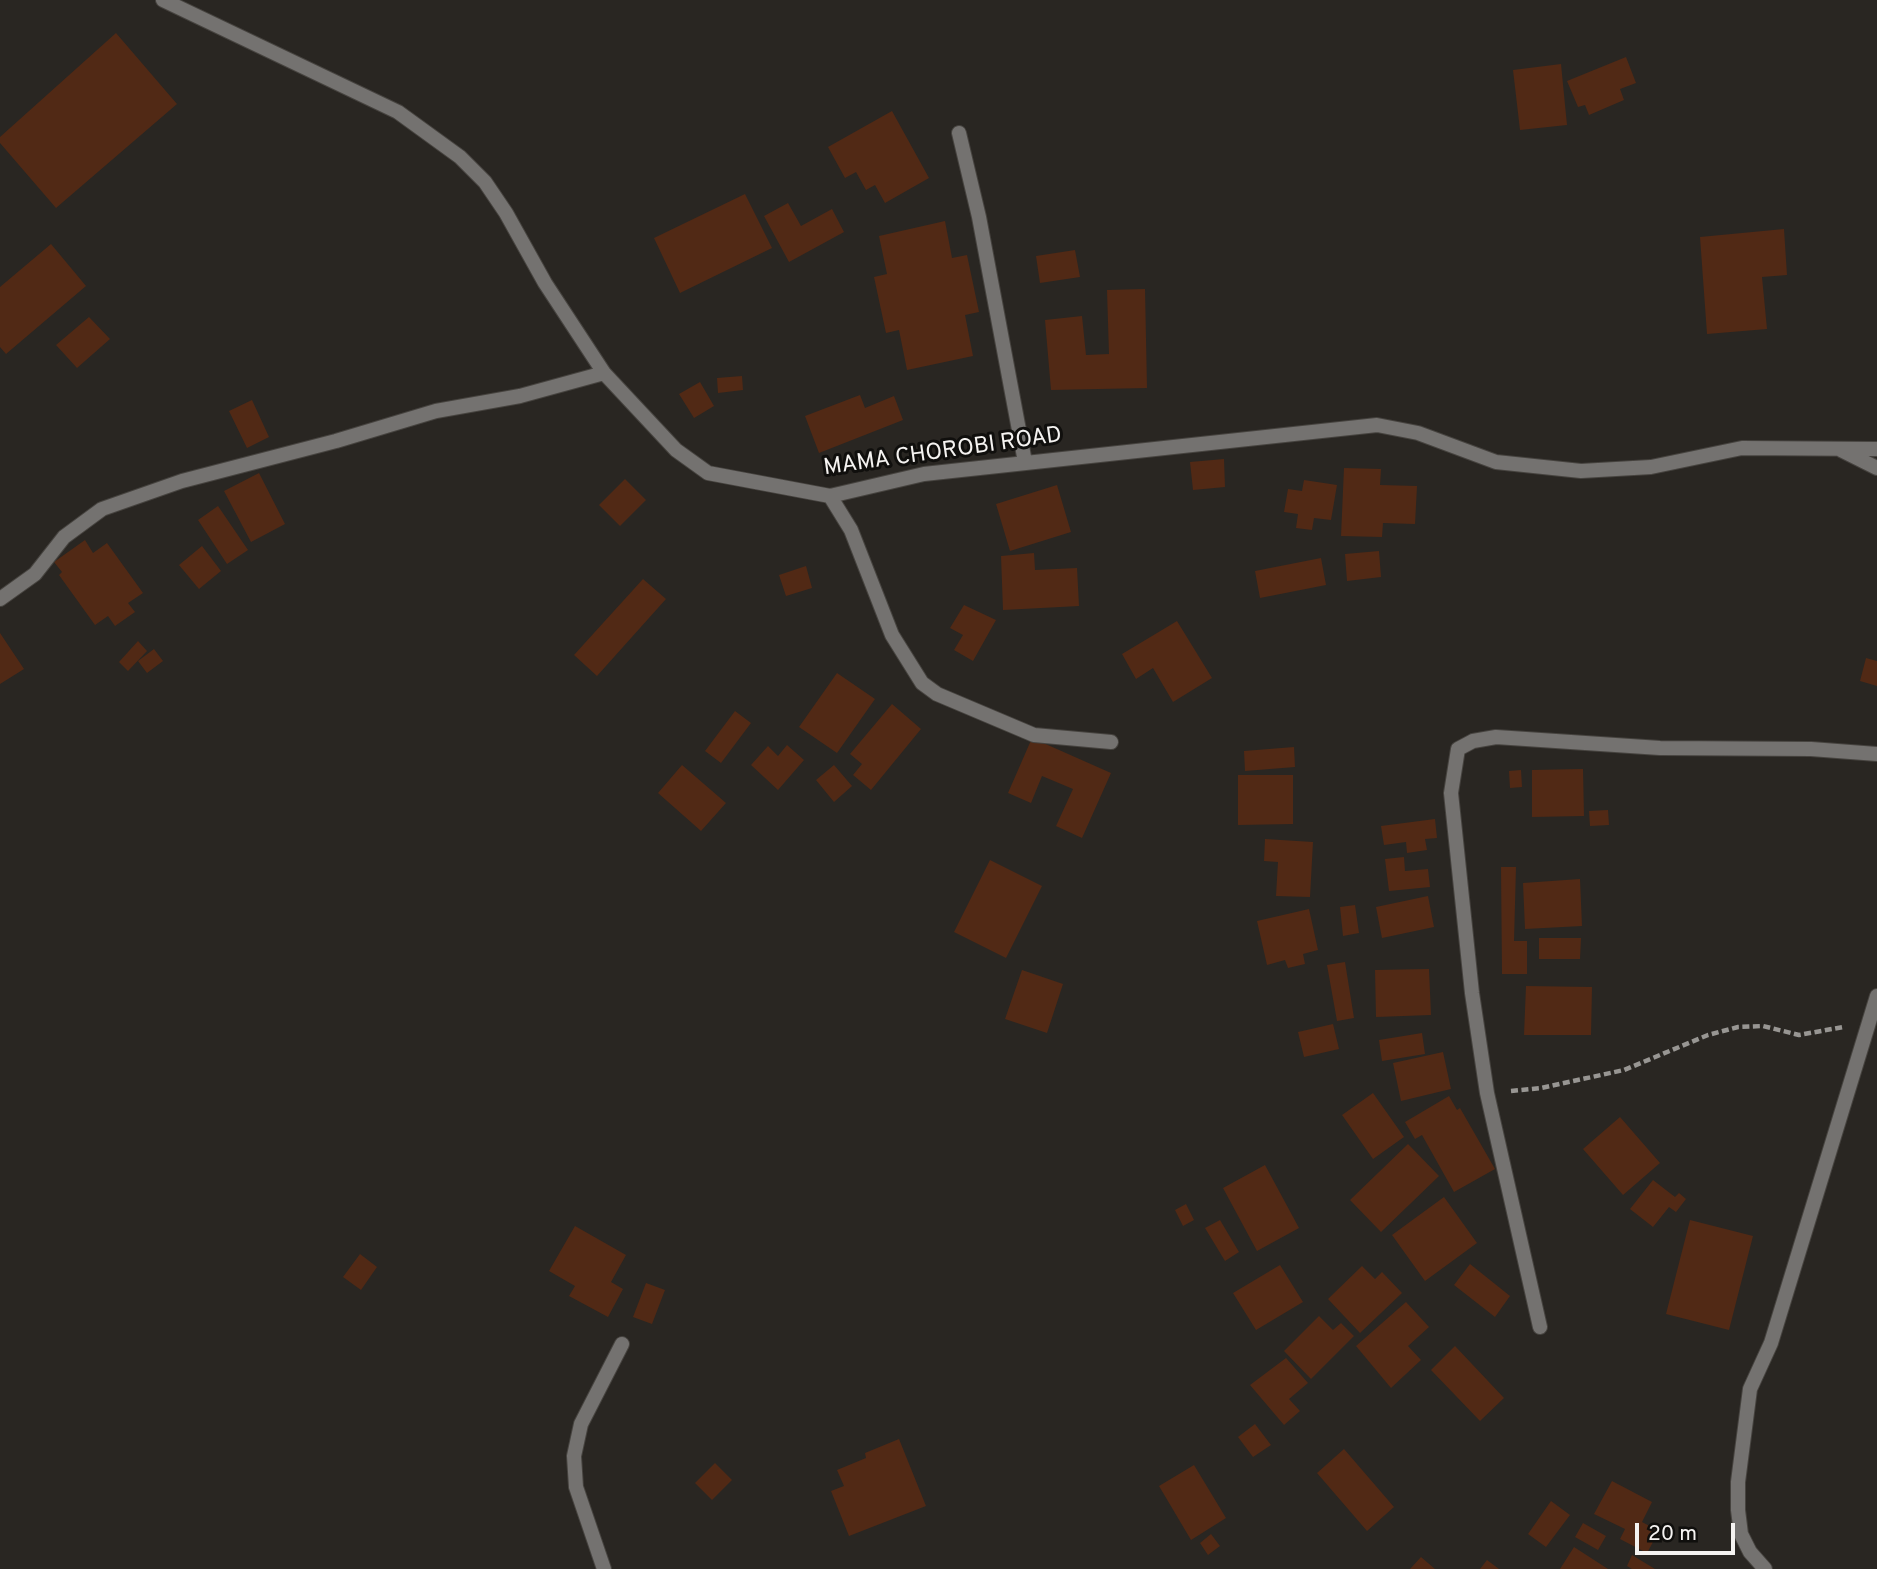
<!DOCTYPE html>
<html>
<head>
<meta charset="utf-8">
<style>
  body { margin:0 }
  #map { position:relative; width:1877px; height:1569px; overflow:hidden; background:#292622; font-family:Overpass,sans-serif }
  canvas { display:block }
  .scale { position:absolute; left:1635px; top:1523px; width:100px; height:32px; box-sizing:border-box; border:4px solid #f5f3f1; border-top:0; padding-left:9px; font-size:21px; line-height:24px; white-space:nowrap; color:#f5f3f1; -webkit-text-stroke:5px #100f0d; paint-order:stroke }
</style>
</head>
<body>
<div id="map">
<canvas width="1877" height="1569"></canvas>
<div class="scale">20 m</div>
</div>
<script>
const context = document.querySelector('canvas').getContext('2d');
context.lineJoin = 'round';
function paint(path, color) {
  context.fillStyle = color;
  context.fill(path, 'evenodd');
}
function poly(rows) {
  const path = new Path2D();
  for (const r of rows) {
    path.moveTo(r[0], r[1]);
    for (let i = 2; i < r.length; i += 2) path.lineTo(r[i], r[i + 1]);
  }
  return path;
}
function strokePath(path, color, width, dash) {
  context.strokeStyle = color;
  context.lineWidth = width;
  context.lineCap = dash ? 'butt' : 'round';
  context.setLineDash(dash || []);
  context.stroke(path);
}
function write(font, color, halo, rows, align = 'center') {
  context.font = font + ' Overpass,sans-serif';
  context.lineWidth = 6;
  context.setLineDash([]);
  context.textBaseline = 'middle';
  context.strokeStyle = halo;
  context.fillStyle = color;
  for (const [text, x, y, turn = 0] of rows) {
    context.save();
    context.translate(x, y);
    context.rotate((+turn || 0) * Math.PI / 180);
    context.textAlign = isNaN(turn) ? turn : align;
    if (halo) context.strokeText(text, 0, 0);
    context.fillText(text, 0, 0);
    context.restore();
  }
}
const building = poly([
  [116,33,177,104,56,208,0,143,0,137],
  [1626,57,1636,83,1620,89,1624,100,1589,115,1585,105,1578,107,1567,81],
  [1561,64,1567,125,1520,130,1513,70],
  [892,111,929,178,885,203,875,185,866,190,856,172,845,178,828,147],
  [745,194,772,248,680,293,654,238],
  [788,203,801,226,832,209,844,232,789,262,764,216],
  [945,221,952,258,967,255,979,312,965,315,973,356,907,370,899,330,886,333,874,277,887,274,879,236],
  [1784,229,1787,275,1762,277,1767,329,1707,334,1700,237],
  [51,244,86,286,6,354,0,347,0,287],
  [1075,250,1080,277,1040,283,1036,256],
  [1145,289,1147,388,1051,390,1045,320,1082,316,1086,355,1109,354,1107,290],
  [89,317,110,339,77,368,56,345],
  [742,376,743,390,718,393,717,378],
  [700,382,714,406,694,418,679,394],
  [860,395,865,408,894,396,903,420,819,453,805,416],
  [252,400,269,437,247,448,229,411],
  [1224,459,1225,487,1193,490,1190,462],
  [1344,468,1381,469,1380,485,1417,486,1415,524,1383,523,1382,537,1341,536],
  [259,473,285,524,251,542,224,491],
  [625,479,646,500,620,526,599,505],
  [1304,480,1337,485,1331,520,1314,518,1312,530,1296,528,1298,514,1284,512,1288,489,1302,491],
  [1057,485,1071,532,1010,551,996,504],
  [218,506,248,550,227,564,198,520],
  [85,540,93,553,107,543,143,593,128,603,135,612,115,626,108,616,95,625,59,575,62,572,54,562],
  [202,546,221,571,199,589,179,565],
  [1379,551,1381,577,1347,581,1345,554],
  [1034,553,1035,570,1077,568,1079,606,1003,610,1001,556],
  [1321,558,1326,585,1260,598,1255,571],
  [806,566,812,588,786,596,779,575],
  [643,579,666,599,597,676,574,655],
  [964,605,996,620,973,661,954,650,963,635,950,628],
  [1177,621,1212,678,1173,702,1153,668,1136,679,1122,654],
  [0,633,24,669,0,684],
  [138,641,147,651,128,671,119,662],
  [154,649,163,661,147,673,138,661],
  [1866,658,1877,661,1877,686,1860,681],
  [837,673,875,699,837,753,799,727],
  [892,704,921,729,871,790,853,775,862,764,850,754],
  [735,711,751,723,721,763,705,751],
  [1032,738,1111,773,1082,838,1056,826,1073,789,1042,776,1031,803,1008,793],
  [787,745,804,760,778,790,751,765,768,746,778,756],
  [1294,747,1295,767,1245,771,1244,751],
  [682,765,726,803,701,831,658,793],
  [834,765,852,786,834,802,816,780],
  [1583,769,1584,816,1532,817,1532,770],
  [1521,770,1522,787,1510,788,1509,771],
  [1238,775,1293,775,1293,824,1238,825],
  [1608,810,1609,825,1590,826,1589,811],
  [1435,819,1437,838,1425,839,1427,850,1407,853,1406,842,1384,845,1381,826],
  [1265,839,1313,842,1310,897,1276,896,1278,862,1264,861],
  [1404,857,1405,871,1428,869,1430,887,1389,891,1385,859],
  [990,860,1042,886,1006,958,954,932],
  [1501,867,1516,867,1514,941,1527,941,1527,974,1502,974],
  [1580,879,1582,926,1525,929,1523,883],
  [1428,896,1434,927,1382,938,1376,907],
  [1355,905,1359,933,1343,936,1340,907],
  [1309,909,1318,950,1303,954,1305,964,1288,968,1285,960,1267,965,1257,921],
  [1539,938,1581,938,1580,959,1539,959],
  [1345,962,1354,1018,1337,1021,1327,965],
  [1429,969,1431,1015,1376,1017,1375,970],
  [1022,970,1063,984,1047,1033,1005,1019],
  [1526,986,1592,987,1591,1035,1524,1035],
  [1333,1024,1339,1049,1304,1057,1298,1032],
  [1422,1033,1425,1054,1382,1061,1379,1040],
  [1443,1052,1451,1089,1401,1101,1393,1063],
  [1373,1093,1404,1137,1373,1159,1342,1115],
  [1449,1096,1457,1110,1460,1108,1495,1169,1454,1192,1422,1135,1415,1139,1405,1122],
  [1620,1117,1660,1163,1623,1195,1583,1149],
  [1408,1144,1439,1176,1381,1232,1350,1200],
  [1265,1165,1299,1228,1257,1251,1223,1188],
  [1653,1180,1675,1197,1679,1193,1686,1199,1676,1212,1669,1207,1653,1227,1630,1209],
  [1444,1197,1477,1243,1425,1281,1392,1235],
  [1186,1204,1194,1220,1183,1226,1175,1210],
  [1220,1220,1239,1252,1225,1261,1205,1228],
  [1690,1220,1753,1236,1729,1330,1666,1314],
  [575,1226,626,1255,611,1282,623,1289,608,1317,569,1296,575,1286,549,1271],
  [360,1254,377,1267,361,1290,343,1277],
  [1470,1264,1510,1296,1495,1317,1454,1285],
  [1280,1265,1303,1302,1256,1330,1233,1293],
  [1362,1266,1375,1279,1382,1272,1402,1293,1360,1333,1328,1299],
  [646,1283,665,1290,652,1324,633,1317],
  [1406,1302,1429,1327,1408,1346,1421,1360,1391,1388,1356,1346],
  [1319,1316,1333,1330,1341,1323,1354,1336,1311,1379,1284,1351],
  [1455,1346,1504,1398,1480,1421,1431,1370],
  [1286,1358,1308,1383,1289,1399,1300,1411,1284,1425,1250,1385],
  [1255,1424,1271,1445,1253,1457,1238,1437],
  [899,1439,926,1506,849,1536,831,1491,844,1486,837,1470,866,1458,865,1453],
  [1344,1449,1394,1507,1367,1531,1317,1473],
  [715,1463,732,1480,712,1500,695,1483],
  [1194,1465,1226,1518,1191,1540,1159,1486],
  [1612,1481,1652,1502,1642,1522,1659,1531,1647,1553,1620,1539,1625,1529,1594,1514],
  [1551,1501,1570,1515,1546,1547,1528,1534],
  [1583,1523,1606,1536,1598,1550,1575,1537],
  [1211,1534,1220,1546,1208,1555,1200,1543],
  [1574,1547,1608,1569,1560,1569],
  [1632,1555,1655,1569,1632,1569,1627,1566],
  [1421,1557,1435,1569,1410,1569],
  [1487,1560,1499,1569,1480,1569]
]);
const path = poly([
  [1511,1091,1541,1088,1624,1070,1708,1035,1738,1027,1763,1026,1799,1035,1843,1027]
]);
const street = poly([
  [163,0,398,112,460,157,485,182,506,213,545,283,604,373,676,450,708,473,830,496,924,474,1377,425,1418,433,1496,462,1581,471,1651,467,1742,448,1877,449],
  [959,133,979,217,1025,462],
  [1841,450,1877,468],
  [830,496,851,530,892,635,922,683,937,694,1034,735,1111,742],
  [0,599,35,574,64,537,102,509,182,481,336,441,436,411,520,396,604,373],
  [1540,1327,1487,1093,1472,993,1451,793,1458,749,1473,741,1496,737,1660,748,1811,749,1877,754],
  [604,1569,576,1487,574,1456,581,1424,622,1344],
  [1765,1569,1750,1552,1741,1534,1738,1510,1738,1482,1750,1389,1771,1343,1877,996]
]);
const streetNames = [
  ["MAMA CHOROBI ROAD",943,453,-8]
];
paint(building, '#512915');
strokePath(street, '#46433f', 16);
strokePath(path, '#989693', 4.5, [7, 3.5]);
strokePath(street, '#747270', 14);
write('23px', '#f5f3f1', '#100f0d', streetNames);
</script>
</body>
</html>
